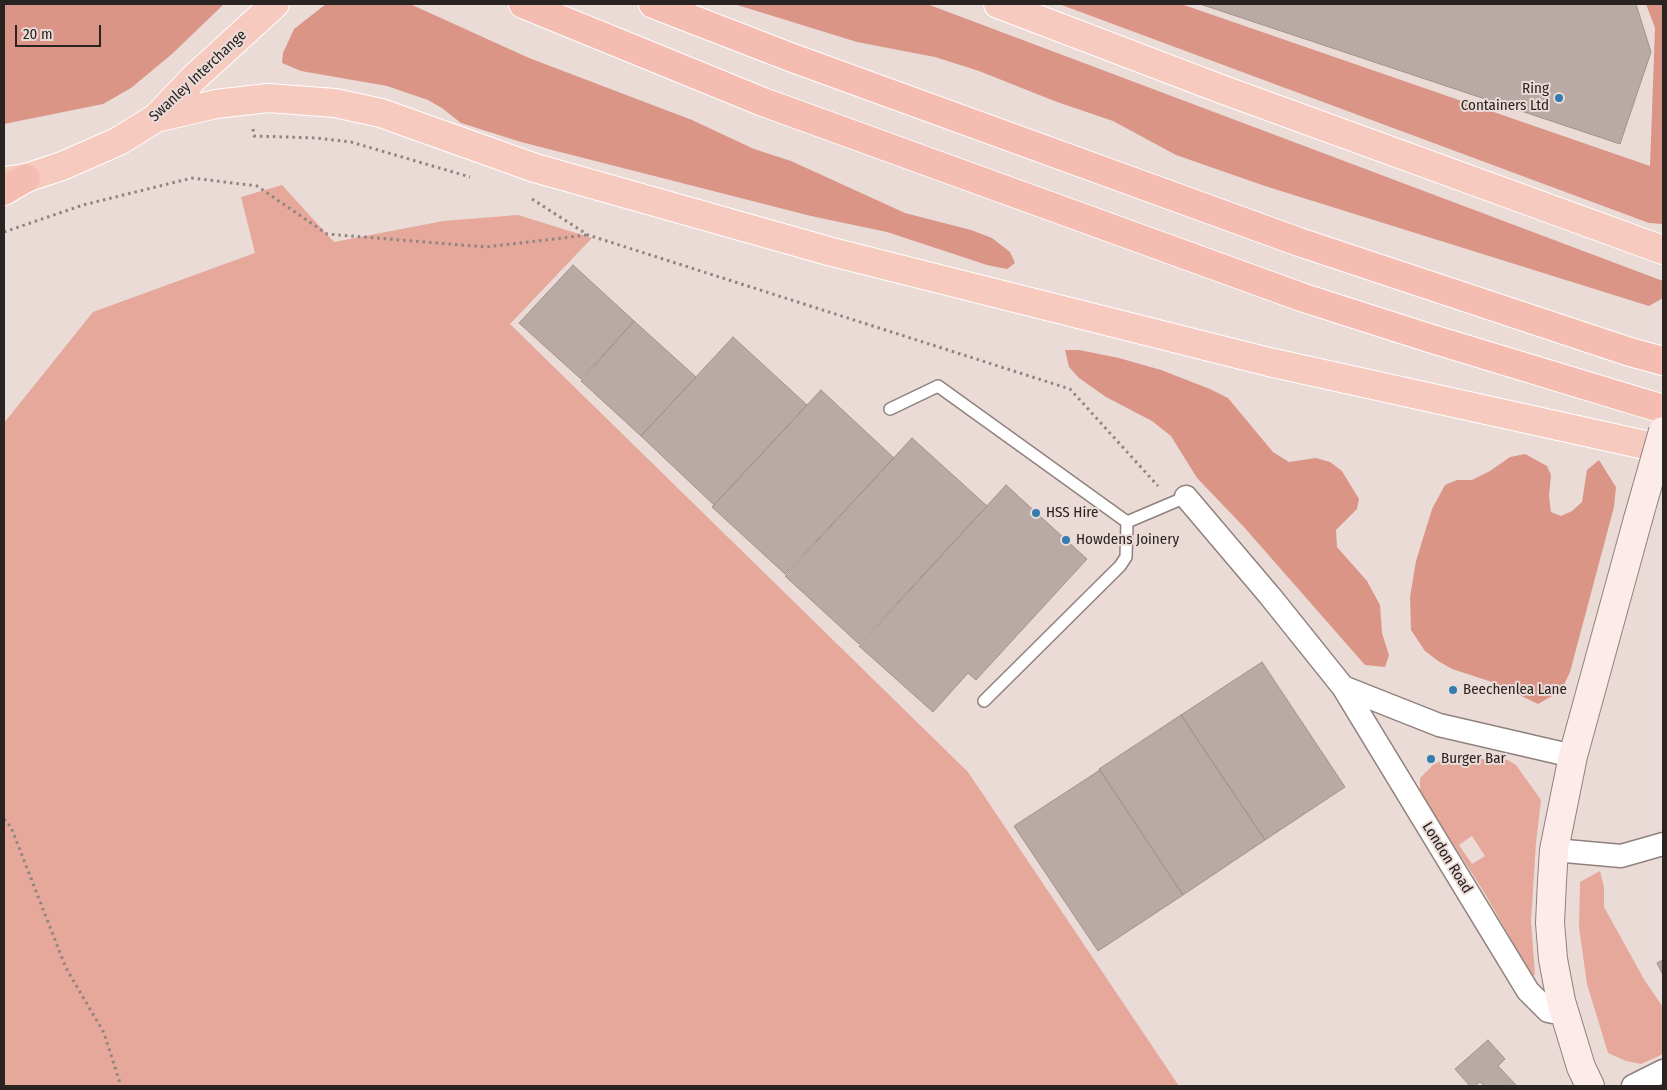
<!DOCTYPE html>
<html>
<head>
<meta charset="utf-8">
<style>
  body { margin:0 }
  #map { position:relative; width:1667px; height:1090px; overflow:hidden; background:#ebdbd7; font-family:"Fira Sans Condensed",sans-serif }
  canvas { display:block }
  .frame { position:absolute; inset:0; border:5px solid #292322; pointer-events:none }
  .scale { position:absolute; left:15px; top:25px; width:86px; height:22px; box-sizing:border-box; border:2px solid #292322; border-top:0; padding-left:6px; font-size:15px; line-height:18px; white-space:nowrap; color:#292322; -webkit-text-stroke:4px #ebdbd7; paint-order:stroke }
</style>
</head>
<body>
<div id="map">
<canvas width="1667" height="1090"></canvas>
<div class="frame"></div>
<div class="scale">20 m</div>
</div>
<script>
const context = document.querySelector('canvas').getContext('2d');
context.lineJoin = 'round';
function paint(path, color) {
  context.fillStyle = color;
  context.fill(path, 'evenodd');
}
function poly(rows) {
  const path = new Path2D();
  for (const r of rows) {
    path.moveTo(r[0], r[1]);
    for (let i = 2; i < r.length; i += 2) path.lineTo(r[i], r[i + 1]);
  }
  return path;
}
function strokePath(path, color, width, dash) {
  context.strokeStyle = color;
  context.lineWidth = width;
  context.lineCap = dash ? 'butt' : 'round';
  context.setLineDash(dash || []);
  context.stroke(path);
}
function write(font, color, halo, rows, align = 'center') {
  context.font = font + ' "Fira Sans Condensed",sans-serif';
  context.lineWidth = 4;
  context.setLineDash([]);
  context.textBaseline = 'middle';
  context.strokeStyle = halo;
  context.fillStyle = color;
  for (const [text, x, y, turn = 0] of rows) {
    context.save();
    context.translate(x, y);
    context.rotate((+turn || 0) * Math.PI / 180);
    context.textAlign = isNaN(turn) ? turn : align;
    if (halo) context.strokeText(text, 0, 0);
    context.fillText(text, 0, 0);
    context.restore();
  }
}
const green = poly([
  [282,185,334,242,443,221,518,215,592,238,510,324,968,772,1179,1086,4,1086,4,423,93,312,255,253,241,197],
  [1454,758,1508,760,1516,765,1541,800,1536,842,1531,921,1535,975,1532,976,1484,892,1420,792,1420,778,1433,765,1442,760],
  [1472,836,1485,856,1472,864,1459,845],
  [1600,871,1604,887,1604,907,1645,981,1663,1007,1663,1054,1641,1064,1626,1061,1608,1053,1587,984,1579,927,1580,882]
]);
const forest = poly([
  [4,4,224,4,172,54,131,88,103,104,4,124],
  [326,4,410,4,529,58,692,120,754,149,791,161,905,213,971,230,992,238,1010,252,1015,263,1007,269,987,265,887,232,811,216,521,142,461,123,442,108,428,100,387,86,301,71,282,63,283,53,294,29],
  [734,4,927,4,1663,281,1663,298,1649,306,1265,186,1176,155,1113,121,1057,102,979,71,935,57,857,42],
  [1059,4,1181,4,1650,166,1655,28,1646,4,1663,4,1663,224,1649,223],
  [1065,350,1079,350,1119,358,1161,370,1210,389,1228,398,1273,452,1289,462,1316,458,1330,462,1342,471,1359,499,1357,509,1336,530,1337,547,1367,581,1380,605,1382,633,1389,655,1385,667,1365,665,1243,526,1197,478,1171,436,1152,421,1106,397,1079,378,1069,367],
  [1525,454,1547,466,1551,475,1549,496,1551,512,1561,516,1572,511,1582,502,1587,470,1599,460,1616,487,1614,507,1570,672,1561,691,1538,704,1492,682,1452,669,1438,661,1425,651,1411,630,1410,597,1416,561,1432,509,1445,485,1457,480,1472,480,1490,471,1510,457]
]);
const building = poly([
  [1200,4,1636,4,1651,52,1620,144,1200,4],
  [573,265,634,321,581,379,519,323,573,265],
  [634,321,696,377,641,436,581,381,634,321],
  [733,337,807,405,714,505,641,436,733,337],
  [821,390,894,458,785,574,712,507,821,390],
  [912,438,987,506,859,644,785,576,912,438],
  [1006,485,1087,559,976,680,968,673,933,712,859,646,1006,485],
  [1262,662,1345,787,1265,840,1181,715,1262,662],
  [1181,715,1265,840,1183,895,1099,769,1181,715],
  [1100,770,1183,895,1098,951,1014,826,1100,770],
  [1663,960,1663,975,1657,963,1663,960],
  [1488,1040,1505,1059,1498,1066,1517,1086,1484,1086,1480,1082,1475,1086,1470,1086,1455,1069,1488,1040]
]);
const path = poly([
  [253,129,254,136,317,138,351,142,470,177],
  [532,199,588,235,1070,389,1158,486],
  [4,232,83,205,192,178,257,186,327,234,486,247,587,235],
  [4,819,11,827,66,968,104,1033,121,1086]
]);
const service = poly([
  [890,409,938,386,1127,522,1186,497],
  [984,701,1120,566,1126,557,1127,522]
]);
const minor = poly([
  [1186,497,1270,596,1343,687,1528,991,1548,1011,1564,1014],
  [1343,687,1439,725,1573,756],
  [1554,850,1621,856,1663,844],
  [1633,1086,1663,1071]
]);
const secondary = poly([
  [1590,1086,1581,1067,1561,1001,1553,959,1550,923,1552,881,1554,850,1573,756,1638,519]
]);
const trunk = poly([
  [998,4,1221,89,1663,250],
  [156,118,216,104,268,98,335,103,381,113,535,168,832,252,1269,362,1663,449],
  [4,181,26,178,62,166,119,141,156,118,195,77,275,4]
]);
const motorway = poly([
  [523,4,763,102,1304,298,1429,338,1663,409],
  [653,4,790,57,1299,242,1630,352,1663,361],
  [4,191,26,178]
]);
const secondaryBridge = poly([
  [1638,519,1663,431]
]);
const markers = [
  [1559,98,5,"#327cb0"],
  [1036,513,5,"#327cb0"],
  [1066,540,5,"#327cb0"],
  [1453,690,5,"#327cb0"],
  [1431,759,5,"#327cb0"]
];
const streetNames = [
  ["Swanley Interchange",198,76,-43],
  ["London Road",1447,858,58]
];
const poiNames = [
  ["Ring",1549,89,"right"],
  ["Containers Ltd",1549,106,"right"],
  ["HSS Hire",1046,513],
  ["Howdens Joinery",1076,540],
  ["Beechenlea Lane",1463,690],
  ["Burger Bar",1441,759]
];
paint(green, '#e5a89b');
paint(forest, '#da9586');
paint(building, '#baaaa6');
strokePath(building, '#a1928e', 1);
strokePath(service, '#90817d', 14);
strokePath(minor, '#90817d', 25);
strokePath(secondary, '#90817d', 30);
strokePath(trunk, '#fff', 30);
strokePath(motorway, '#fff', 30);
strokePath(path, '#8f8482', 3, [2.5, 4]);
strokePath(service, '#fff', 11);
strokePath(minor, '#fff', 22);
strokePath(secondary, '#fcebe8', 28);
strokePath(trunk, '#f7cac0', 28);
strokePath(motorway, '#f5bdb1', 28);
strokePath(secondaryBridge, '#90817d', 30, []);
strokePath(secondaryBridge, '#fcebe8', 28);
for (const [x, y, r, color] of markers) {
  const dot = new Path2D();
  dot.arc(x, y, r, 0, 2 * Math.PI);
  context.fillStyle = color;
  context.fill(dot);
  strokePath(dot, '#ebdbd7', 2);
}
write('15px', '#292322', '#ebdbd7', streetNames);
write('15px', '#292322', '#ebdbd7', poiNames, 'left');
</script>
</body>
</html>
